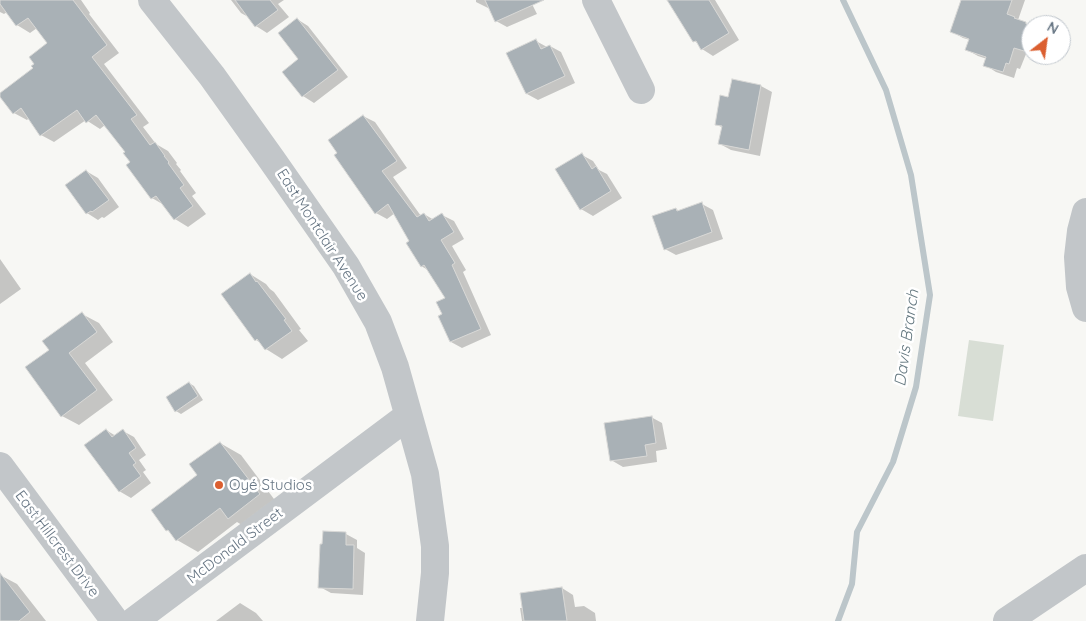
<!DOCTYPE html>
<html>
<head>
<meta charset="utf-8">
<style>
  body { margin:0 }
  #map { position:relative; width:1086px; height:621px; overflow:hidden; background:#f7f7f4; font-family:Quicksand,sans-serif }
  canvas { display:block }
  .north { position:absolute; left:1021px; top:15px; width:50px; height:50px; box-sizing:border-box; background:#fff; border:1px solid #c2c8ce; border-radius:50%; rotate:30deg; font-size:14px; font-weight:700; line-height:20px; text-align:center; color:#677684 }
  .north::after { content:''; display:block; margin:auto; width:18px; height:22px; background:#db5f30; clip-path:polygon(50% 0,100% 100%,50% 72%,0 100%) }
</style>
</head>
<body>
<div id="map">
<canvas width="1086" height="621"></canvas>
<div class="north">N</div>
</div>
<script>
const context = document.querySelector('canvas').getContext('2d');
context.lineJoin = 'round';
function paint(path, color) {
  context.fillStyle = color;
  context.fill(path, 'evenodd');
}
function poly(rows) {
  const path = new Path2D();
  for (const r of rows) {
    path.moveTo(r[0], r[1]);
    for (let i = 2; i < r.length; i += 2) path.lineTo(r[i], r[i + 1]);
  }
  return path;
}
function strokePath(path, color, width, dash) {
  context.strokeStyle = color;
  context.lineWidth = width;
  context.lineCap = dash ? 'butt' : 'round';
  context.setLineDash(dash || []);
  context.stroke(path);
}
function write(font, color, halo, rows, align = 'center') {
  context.font = font + ' Quicksand,sans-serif';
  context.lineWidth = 5;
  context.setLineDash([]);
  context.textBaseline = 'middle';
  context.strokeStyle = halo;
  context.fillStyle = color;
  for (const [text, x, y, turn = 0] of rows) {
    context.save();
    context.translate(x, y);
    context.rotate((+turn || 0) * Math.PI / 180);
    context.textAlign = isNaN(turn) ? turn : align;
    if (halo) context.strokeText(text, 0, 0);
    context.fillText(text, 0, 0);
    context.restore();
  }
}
const green = poly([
  [969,340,1004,345,993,421,958,416]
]);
const shadow = poly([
  [0,0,81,0,90,13,89,14,119,53,104,64,149,123,143,127,156,144,168,151,177,163,176,164,181,170,180,171,196,193,192,196,206,214,188,227,175,219,164,205,152,198,127,152,105,125,100,129,86,120,54,142,41,135,29,118,27,120,14,113,35,68,49,44,37,28,30,33,17,25,7,12,4,14,0,12],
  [231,0,284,0,278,4,289,17,267,33,256,26,250,18,241,13],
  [476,0,530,0,537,14,507,27,496,21,490,7,488,8,476,2],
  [668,0,715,0,739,40,713,56,702,49,699,44,694,41],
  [984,0,1025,0,1018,20,1031,27,1031,55,1041,55,1040,58,1026,54,1020,69,1017,68,1014,78,996,72,985,65,987,59,978,56,967,50,970,40,963,38,952,32],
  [297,19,308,26,348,77,314,103,303,96,284,72,300,60],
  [536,41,547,47,550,46,561,52,575,83,538,100,527,94],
  [733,80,761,86,772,92,760,156,731,150,720,144,723,128,716,124,729,98],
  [363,116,375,122,407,168,393,177,421,216,424,214,434,220,442,215,454,221,464,239,452,246,466,270,463,272,491,335,462,348,451,342,444,315,446,299,428,270,421,266,411,241,395,213,387,219,376,213],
  [582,155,593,161,599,170,607,174,622,198,593,216,581,209],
  [86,171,98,178,119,207,104,218,102,217,98,220,87,213],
  [702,204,713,210,723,239,676,255,665,249,676,209,680,211],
  [0,259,21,289,0,304],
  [250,274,266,284,270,289,274,292,301,329,299,330,308,341,282,359,266,349,262,344,256,340],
  [82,314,99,323,113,342,85,363,113,400,79,425,62,416,50,350],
  [189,383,194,386,203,400,181,414,176,411],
  [651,417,662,423,667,449,656,451,657,462,623,467,611,460],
  [106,430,116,436,123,431,134,437,146,455,139,460,146,470,143,472,151,483,131,498,119,491],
  [220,443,241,455,280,507,250,530,237,522,198,552,177,540,172,533,167,530,199,476],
  [346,534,357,540,357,548,365,553,363,595,331,593,320,587],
  [0,575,17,584,46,621,0,621],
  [562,588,573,595,575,607,584,606,595,613,596,621,522,621,520,608,524,608],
  [240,603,256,613,263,621,216,621]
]);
const stream = poly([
  [838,621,852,584,857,532,893,462,916,387,930,295,911,175,886,90,843,0]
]);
const building = poly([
  [0,0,73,0,107,45,92,57,137,115,131,119,150,145,155,142,165,156,164,156,169,162,168,163,184,185,180,188,193,206,174,220,156,196,151,199,126,165,130,162,123,153,125,152,96,115,86,123,77,110,40,136,21,108,13,114,0,97,0,93,33,68,31,66,34,64,29,57,47,43,28,18,16,26,0,4,0,0],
  [235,0,270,0,278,10,255,27,235,0],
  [485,0,544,0,495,22,485,0],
  [667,0,709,0,729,33,701,50,696,41,693,42,667,0],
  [961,0,1012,0,1007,14,1015,17,1014,18,1026,22,1026,24,1031,25,1031,53,1014,48,1009,64,1006,63,1003,72,983,66,986,57,965,50,969,39,950,32,961,0],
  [297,18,338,70,302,97,282,72,298,59,278,33,297,18],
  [536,39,541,49,550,45,565,76,526,94,506,53,536,39],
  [732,79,761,85,749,150,718,144,722,126,715,125,720,95,728,97,732,79],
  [363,115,397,161,382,171,417,217,424,213,429,221,442,213,454,232,441,240,455,263,452,265,481,329,450,342,438,316,442,314,436,302,445,298,424,265,421,267,406,243,409,241,388,204,375,214,334,155,337,153,328,140,363,115],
  [582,153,592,169,596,166,611,191,580,210,555,169,582,153],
  [86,170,109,200,92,212,91,211,86,214,65,185,86,170],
  [702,202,712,232,664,250,652,216,676,208,677,211,702,202],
  [250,273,256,282,257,281,286,319,284,320,292,331,265,350,257,339,255,341,221,294,250,273],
  [82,312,97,332,69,353,97,390,61,417,25,367,49,350,42,341,82,312],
  [189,382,198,396,175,412,166,397,189,382],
  [652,416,656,443,645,445,647,456,610,461,604,423,652,416],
  [106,429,112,437,123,429,136,448,129,453,136,463,133,465,141,476,119,492,84,445,106,429],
  [220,442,260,494,228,519,220,508,176,541,168,530,166,531,151,510,197,475,189,464,220,442],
  [323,531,346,532,346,545,354,545,353,589,318,588,320,544,322,544,323,531],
  [0,573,30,612,19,621,0,621,0,573],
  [562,587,567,621,524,621,520,593,562,587]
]);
const minor = poly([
  [152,0,212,76,272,160,346,266,378,322,395,367,425,474,435,546,435,573,430,621],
  [596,0,641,90],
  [1086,212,1081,231,1078,257,1080,287,1086,308],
  [0,466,115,621],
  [134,621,408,416],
  [1007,621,1086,568]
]);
const markers = [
  [219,485,5,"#db5f30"]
];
const streetNames = [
  ["East Montclair Avenue",322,235,57],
  ["East Hillcrest Drive",57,544,53],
  ["McDonald Street",235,546,-37]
];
const poiNames = [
  ["Oyé Studios",229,485]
];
const waterNames = [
  ["Davis Branch",907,338,-82]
];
paint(green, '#d8ded5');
paint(shadow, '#0003');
strokePath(stream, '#bcc6ca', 6);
paint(building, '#a9b1b6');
strokePath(building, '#d8d8d6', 1);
strokePath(minor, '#c2c6c9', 28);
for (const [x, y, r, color] of markers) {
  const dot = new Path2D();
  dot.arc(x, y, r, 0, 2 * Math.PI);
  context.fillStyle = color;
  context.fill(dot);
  strokePath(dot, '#fff', 2);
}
write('15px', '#677684', '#fff', streetNames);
write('15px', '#677684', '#fff', poiNames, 'left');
write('italic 16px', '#63777f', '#fff', waterNames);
</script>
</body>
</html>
